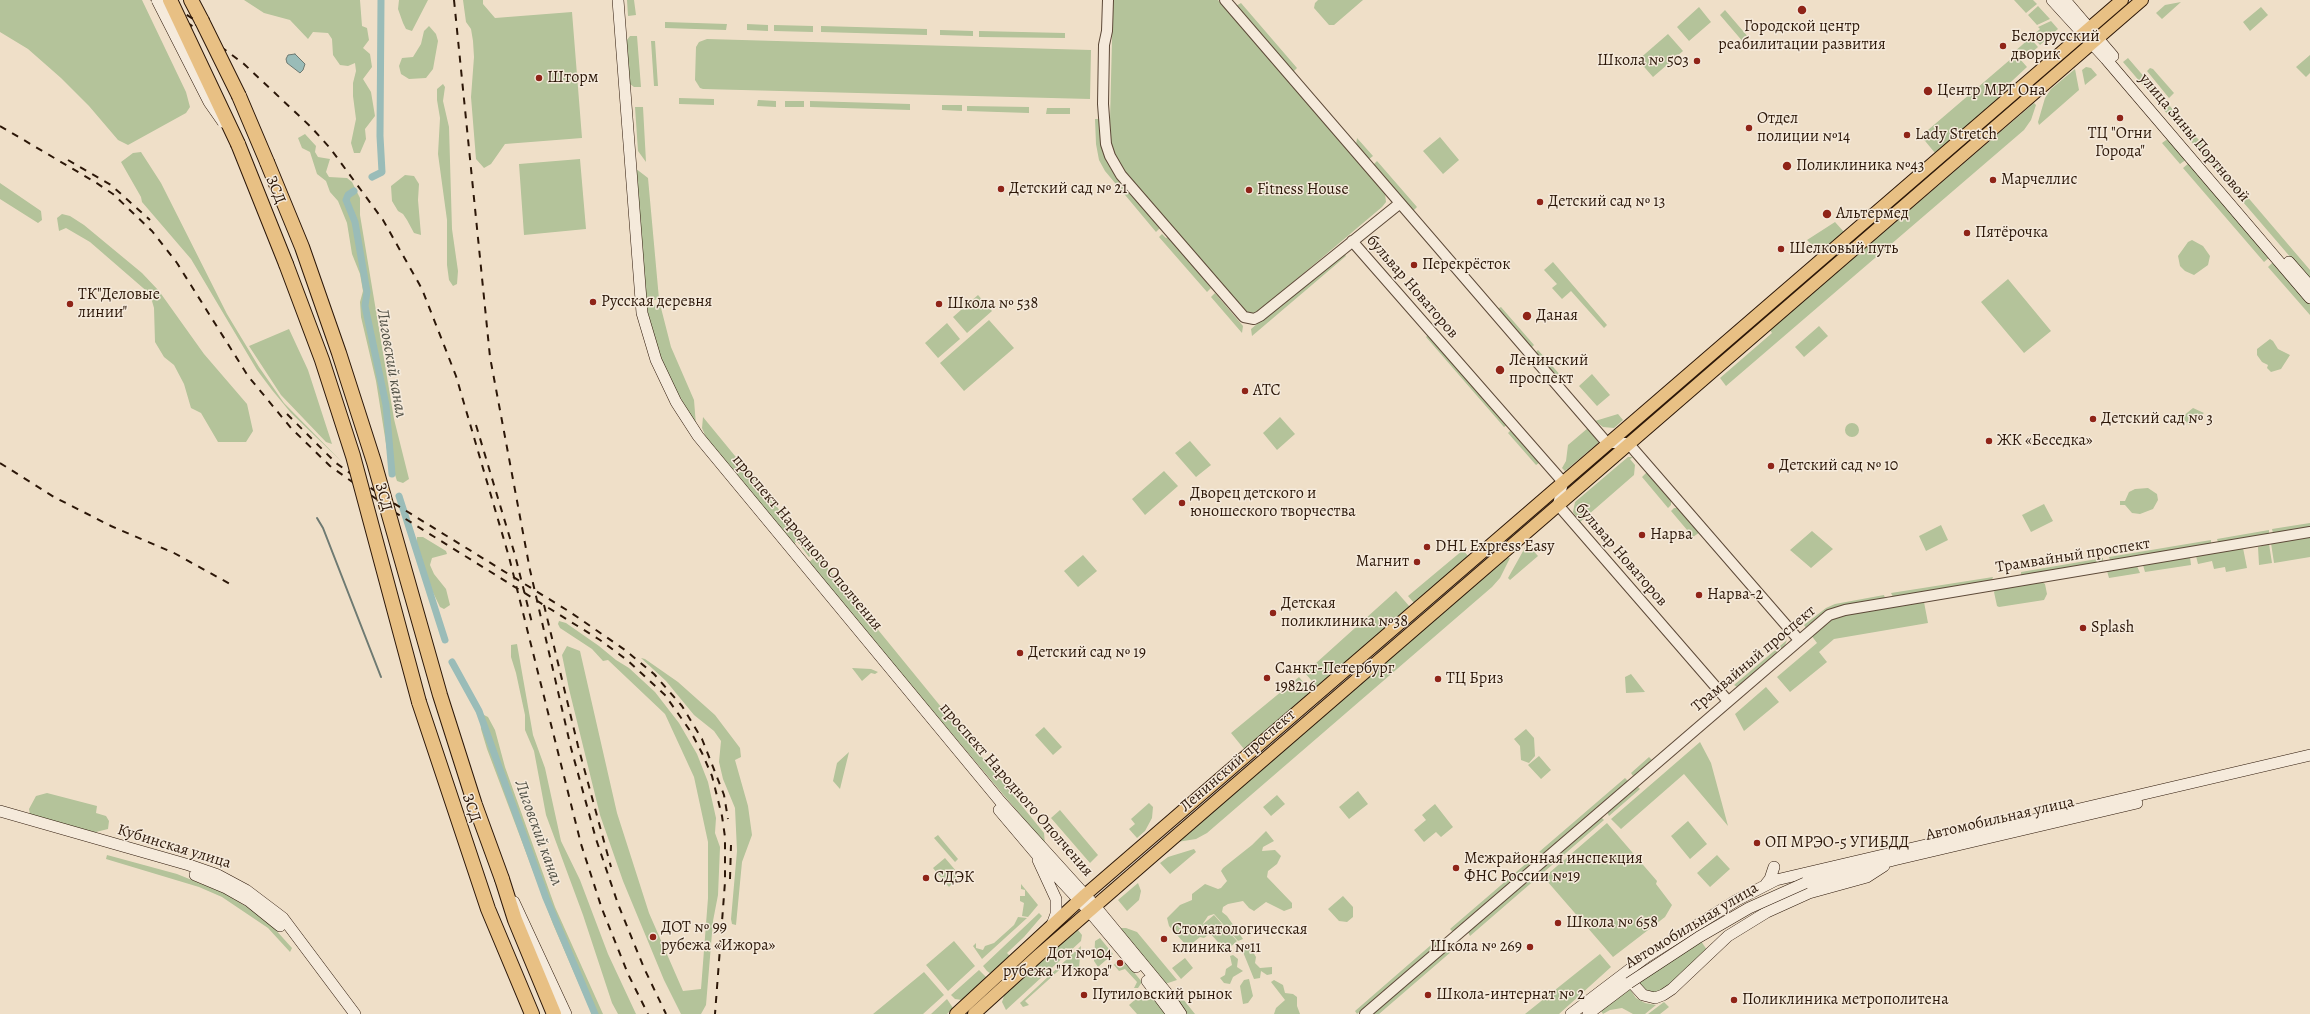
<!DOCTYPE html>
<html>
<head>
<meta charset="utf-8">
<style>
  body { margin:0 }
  canvas { display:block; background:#efdfc8 }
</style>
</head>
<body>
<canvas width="2310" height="1014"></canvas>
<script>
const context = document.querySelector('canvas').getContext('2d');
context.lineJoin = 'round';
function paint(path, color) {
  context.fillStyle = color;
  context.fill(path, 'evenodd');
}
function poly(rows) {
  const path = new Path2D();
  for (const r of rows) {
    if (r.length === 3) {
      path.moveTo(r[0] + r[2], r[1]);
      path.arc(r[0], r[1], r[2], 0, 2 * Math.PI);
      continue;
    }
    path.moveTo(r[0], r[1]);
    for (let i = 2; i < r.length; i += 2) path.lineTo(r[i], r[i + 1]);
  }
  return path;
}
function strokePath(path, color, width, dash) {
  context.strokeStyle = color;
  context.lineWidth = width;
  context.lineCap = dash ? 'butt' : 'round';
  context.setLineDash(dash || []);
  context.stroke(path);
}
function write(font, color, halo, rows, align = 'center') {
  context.font = font + ' Alegreya,serif';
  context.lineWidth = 3;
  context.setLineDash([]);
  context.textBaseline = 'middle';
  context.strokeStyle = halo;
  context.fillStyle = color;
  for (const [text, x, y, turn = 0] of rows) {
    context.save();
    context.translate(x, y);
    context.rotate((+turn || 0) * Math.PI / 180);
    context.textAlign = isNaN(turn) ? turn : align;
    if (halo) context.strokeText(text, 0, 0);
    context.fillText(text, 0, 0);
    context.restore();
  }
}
const green = poly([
  [0,0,142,0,186,92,190,107,186,113,128,145,118,140,89,106,61,78,28,49,0,32],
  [244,0,360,0,362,26,367,28,369,40,363,48,370,54,372,67,363,79,371,92,375,116,365,129,366,139,360,153,354,153,351,143,356,119,353,96,353,83,356,71,355,63,348,66,340,65,333,55,332,39,328,33,313,32,308,39,290,20,264,13],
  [399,0,428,0,412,31,406,29,403,23,398,9],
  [463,0,483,0,483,4,495,18,572,12,582,138,505,144,491,164,484,168,476,159,471,97,474,57,473,41,471,29,466,22],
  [627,0,634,0,636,15,628,16],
  [1113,0,1218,0,1385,193,1386,202,1382,207,1253,316,1244,311,1125,173,1114,154,1111,143,1110,120],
  [1318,0,1363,0,1334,25,1329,25,1314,8,1315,3],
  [2014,0,2033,0,2037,4,2026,13],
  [2181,2,2162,19,2156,13,2165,5],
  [1241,3,1297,68,1293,72,1236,6],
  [2038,6,2050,19,2037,25,2028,15],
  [1699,7,1711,22,1689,41,1677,27],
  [2261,7,2268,15,2250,31,2243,22],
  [1725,10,1749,38,1744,43,1720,15],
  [2051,21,2058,29,2040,45,2032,36,2040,29,2038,27],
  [665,22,727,24,726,30,665,28],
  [747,24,768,25,768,31,747,30],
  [774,25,813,26,813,32,774,31],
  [429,26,436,34,438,41,433,69,426,78,409,79,401,74,399,66,402,58,413,57,421,44,424,31],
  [821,26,927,29,927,35,821,32],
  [940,30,973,31,973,36,940,35],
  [979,31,1065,33,1065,38,979,37],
  [1668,34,1683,51,1653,77,1638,60],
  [630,36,637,36,641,87,634,87,630,84,626,41],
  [2030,38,2038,47,2030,54,2014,52],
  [707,39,1091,50,1090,99,703,89,700,88,695,80,696,47,699,42],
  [651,41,655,41,658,86,654,86],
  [2310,55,2310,73,2306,77,2296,67],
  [2012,58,2019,58,2027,67,1998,94,1998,99,1935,153,1921,136],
  [2128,58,2164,100,2159,104,2123,62],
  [2086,67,2091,68,2097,75,2085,85,2082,70],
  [2150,68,2153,69,2174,93,2169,98,2147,71],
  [2075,69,2079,90,2039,125,2038,122,2045,98,2051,89],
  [443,84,445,87,443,101,449,127,452,229,458,271,457,284,453,286,449,280,447,265,447,220,438,154,440,118,437,100,437,89],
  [679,98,714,99,714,105,679,104],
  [758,100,776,101,776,107,757,106],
  [785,101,804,101,804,107,785,107],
  [810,101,910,104,910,110,810,107],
  [2034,103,2036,105,2031,120,2024,130,1726,386,1720,378,1772,333,1770,330],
  [942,105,962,105,962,111,942,110],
  [2169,105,2310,270,2310,280,2164,110],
  [967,106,1029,107,1029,113,967,111],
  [635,107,643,107,646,162,638,151],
  [1047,108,1070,108,1070,114,1046,114],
  [1095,119,1101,119,1105,157,1111,168,1160,228,1156,232,1105,171,1099,160,1096,144],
  [305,134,316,146,315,152,318,157,330,159,326,172,329,177,347,178,352,182,360,198,360,215,394,419,409,479,403,483,397,481,387,450,376,381,361,317,360,302,363,291,360,274,352,254,347,223,338,201,330,192,326,181,317,174,310,152,302,148,298,138],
  [1440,137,1459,160,1443,174,1423,151],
  [1357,138,1373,156,1368,160,1356,145],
  [2169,138,2187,159,2180,164,2162,143],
  [141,152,161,183,227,314,259,367,284,403,342,462,291,413,272,390,257,370,191,259,142,202,141,197,121,162,133,153],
  [580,159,586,229,524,235,519,164],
  [1377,161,1417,207,1413,211,1373,165],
  [2189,163,2270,257,2264,262,2183,168],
  [635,168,648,178,659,299,645,302],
  [405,175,414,176,419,184,418,200,421,235,414,233,407,220,403,214,398,211,392,201,391,186],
  [0,183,41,211,42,220,38,223,0,199],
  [62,214,70,216,84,225,142,273,159,291,204,354,247,404,253,431,246,442,218,442,201,413,191,408,184,384,174,365,164,357,155,342,154,308,150,294,90,242,66,228,59,231,57,218],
  [1835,222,1844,232,1820,253,1807,240],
  [1162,234,1166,238,1168,237,1211,288,1207,292,1159,237],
  [2192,240,2203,246,2210,256,2208,265,2194,275,2185,271,2180,266,2178,256,2188,242],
  [1343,252,1346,256,1252,336,1251,329],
  [2274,261,2310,303,2310,315,2268,267],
  [1553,262,1607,325,1604,328,1571,291,1562,299,1552,288,1557,284,1544,270],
  [2008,279,2051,331,2024,353,1981,302],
  [1215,293,1243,326,1242,333,1211,297],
  [978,295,992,311,967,333,953,317],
  [660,304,671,347,694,400,696,425,664,369,646,306],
  [1501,307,1534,345,1531,348,1497,309],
  [989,320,1014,348,964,391,940,363],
  [947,323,960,339,938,358,925,343],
  [1819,326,1828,336,1804,357,1795,347],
  [289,329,308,370,332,444,326,442,281,395,249,346],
  [1429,334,1507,425,1504,427,1426,337],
  [2270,339,2273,341,2278,349,2290,355,2281,369,2271,372,2267,368,2268,365,2262,362,2257,355,2257,349],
  [1538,350,1562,377,1559,380,1535,353],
  [1592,374,1610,395,1597,406,1579,386],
  [2193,408,2204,413,2189,425,2182,417],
  [1618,414,1623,420,1614,428,1603,427,1595,421],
  [703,417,814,552,809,557,797,541,794,544,707,440,702,428],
  [1280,417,1295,434,1277,450,1263,433],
  [1852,430,7],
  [1588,428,1598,440,1598,443,1565,471,1562,468,1566,461,1568,445],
  [1511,430,1539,463,1536,465,1508,433],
  [1190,441,1211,465,1196,477,1175,453],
  [1628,457,1633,457,1630,459,1635,465,1634,475,1580,522,1573,512,1575,502],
  [1164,471,1178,486,1145,515,1132,499],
  [1647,472,1671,499,1671,505,1668,508,1642,477],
  [2148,488,2157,494,2158,500,2153,509,2140,514,2132,513,2125,505,2120,505,2120,501,2125,501,2129,492,2135,489],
  [2044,504,2053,521,2031,532,2022,515],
  [1674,508,1678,508,1700,532,1693,537,1671,511],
  [2310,523,2310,527,2273,533,2272,529],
  [1941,525,1948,540,1926,551,1919,536],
  [2269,530,2269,534,2218,542,2217,539],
  [1812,531,1833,549,1811,568,1790,550],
  [417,537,423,537,446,551,447,554,432,558,430,565,434,574,446,589,450,605,444,609,440,607,429,584,416,545],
  [2310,537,2310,557,2274,563,2271,543],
  [2211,540,2211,544,2110,560,2109,557],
  [1527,544,1538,556,1510,580,1508,578],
  [2269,544,2272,563,2259,565,2258,547],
  [2243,548,2247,568,2226,572,2225,567,2214,569,2212,561,2198,564,2196,556],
  [1463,550,1468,556,1414,603,1408,596],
  [817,555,1044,833,1045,844,808,563],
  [1083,555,1097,571,1078,587,1064,571],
  [1507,557,1510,558,1500,578,1492,587,1207,833,1196,839,1177,842],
  [2190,557,2191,565,2145,572,2143,565],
  [2103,558,2103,562,2021,575,2021,572],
  [2137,566,2140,573,2109,578,2107,571],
  [1993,577,1992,580,1893,597,1891,593],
  [2042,582,2045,584,2047,594,2044,600,1999,607,1997,606,1994,592,1996,589],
  [1396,591,1410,607,1317,687,1305,673],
  [1884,595,1885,598,1836,607,1818,617,1806,628,1804,625,1826,608,1835,604],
  [1924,602,1928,623,1834,639,1819,652,1827,662,1790,692,1777,677,1817,643,1811,635,1831,620,1839,616],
  [559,621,566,623,599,646,616,660,629,668,655,692,679,723,697,754,708,782,716,818,715,833,720,847,718,895,713,921,706,1005,701,1014,681,1014,664,980,623,881,600,815,569,689,562,655,567,646,580,651,617,813,649,913,683,991,701,989,708,898,708,842,694,777,665,714,608,660,603,661,592,649,560,628,558,624],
  [1787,640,1785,645,1737,687,1734,685],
  [517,644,533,735,545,768,561,841,580,880,608,954,636,1014,618,1014,612,1003,583,915,546,815,534,751,525,730,525,715,516,673,511,657,511,645],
  [641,658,645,659,678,682,715,715,740,748,741,757,735,760,748,806,752,835,742,862,736,925,732,924,731,919,737,851,735,808,723,779,719,762,721,741,714,731,694,715,666,681],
  [852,668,871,669,878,672,875,674,871,673,862,681],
  [1631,674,1645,692,1626,693,1625,677],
  [1299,677,1311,691,1244,749,1231,733],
  [1766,687,1779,702,1744,731,1735,714],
  [480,713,488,717,495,730,505,767,555,907,603,1014,592,1014,553,924,487,749,481,729],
  [1044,727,1062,747,1053,755,1035,735],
  [1526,729,1534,738,1535,756,1529,763,1521,760,1520,746,1514,739],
  [1700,742,1711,763,1728,826,1684,774,1621,829,1611,819],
  [849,752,840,789,833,781,837,763],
  [1539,756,1551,770,1541,779,1528,765],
  [1649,757,1652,760,1633,776,1631,773],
  [1625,778,1628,781,1543,854,1539,852],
  [1637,786,1640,789,1609,816,1607,812],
  [1358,791,1368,804,1349,819,1339,807],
  [47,793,97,806,96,813,106,816,109,821,108,829,92,833,30,815,29,809,36,796],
  [1277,795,1285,804,1271,816,1263,807],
  [1149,803,1153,807,1152,818,1145,831,1137,838,1129,829,1135,824,1131,819],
  [1435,804,1453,827,1441,837,1436,832,1424,842,1414,830,1426,820,1422,815],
  [1060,810,1098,855,1090,863,1051,818],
  [1601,817,1604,820,1470,936,1468,932],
  [1688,821,1707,844,1690,859,1671,836],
  [1607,823,1657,881,1656,884,1672,905,1665,917,1613,957,1547,881,1549,873],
  [1266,831,1274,841,1263,847,1262,851,1275,850,1281,856,1277,864,1268,871,1267,877,1292,903,1292,908,1284,911,1266,902,1254,911,1249,908,1243,901,1228,904,1223,907,1222,912,1227,916,1243,939,1238,941,1214,914,1208,916,1202,925,1214,915,1237,941,1226,951,1208,931,1208,935,1204,938,1200,937,1189,946,1185,944,1169,926,1167,918,1180,905,1192,900,1192,894,1205,884,1218,889,1221,888,1227,881,1221,871,1223,868,1252,845],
  [938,835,958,859,955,862,934,838],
  [1194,849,1196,852,1170,874,1160,863,1168,857],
  [107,855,177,874,224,893,255,912,274,928,292,948,290,952,268,928,222,897,199,887,106,859],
  [1536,855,1538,859,1453,932,1450,929],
  [1717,855,1730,869,1710,887,1697,873],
  [945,858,957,872,957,878,949,887,933,868],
  [1138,883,1141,891,1139,900,1127,911,1118,900],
  [1021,884,1038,905,1028,917,1022,916,1024,903,1020,901,1020,896,1025,896,1025,890,1021,889],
  [1343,896,1353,907,1353,917,1347,922,1339,921,1328,909],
  [1039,913,1042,916,1024,937,1007,953,1010,956,991,974,987,971,983,966],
  [1018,917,1027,918,982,959,973,946,976,943,976,948,983,950,985,946,994,943,1014,925],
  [1119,928,1126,928,1137,932,1177,980,1165,984],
  [1078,930,1082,935,1081,941,1006,1010,1002,1002,1005,993,1051,951],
  [1100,938,1113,954,1098,967,1094,961,1095,941],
  [1439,938,1441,942,1357,1014,1355,1011],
  [954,941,975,966,948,991,926,965],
  [1701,941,1707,950,1687,972,1654,996,1636,983],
  [1456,942,1459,945,1379,1014,1373,1014],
  [1081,946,1079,968,1076,972,1067,963,1025,1001,1029,1005,1023,1007,1020,1003],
  [1250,947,1256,957,1255,963,1260,968,1272,967,1272,974,1267,975,1261,971,1260,978,1254,979,1243,952,1245,948],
  [1600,954,1611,967,1559,1014,1525,1014],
  [1233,955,1238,959,1237,967,1243,971,1233,977,1230,984,1224,983,1220,978,1225,975,1226,969,1232,965,1230,956],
  [1185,958,1193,968,1181,979,1172,968],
  [1123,959,1142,982,1138,988,1134,988,1137,982,1125,969,1119,971,1114,965,1117,960],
  [979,970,987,978,962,1000,955,999,951,995],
  [924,972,944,995,923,1014,873,1014],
  [1249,979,1253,996,1248,1003,1243,1004,1240,986,1244,980],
  [1274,980,1283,985,1285,993,1293,994,1297,997,1297,1006,1300,1014,1274,1014,1276,1008,1285,1000,1271,982],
  [1175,989,1195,1014,1186,1014,1173,994],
  [1630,989,1636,998,1645,1003,1656,1005,1645,1014,1633,1014,1622,1008,1610,1010,1603,1014,1601,1011],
  [1145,991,1149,991,1166,1014,1137,1014,1129,1005],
  [947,999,953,1008,947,1014,931,1014],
  [1664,1002,1669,1007,1660,1014,1648,1014]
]);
const water = poly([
  [295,54,305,64,303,70,300,73,287,63,286,59,288,55,295,54]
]);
const stream = poly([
  [317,518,323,528,381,677]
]);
const canal = poly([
  [372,177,382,172,380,136,381,0],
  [354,191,348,195,346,200,355,222,367,292,365,306,386,405,392,474],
  [399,496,445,640],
  [452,662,479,711,546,898,595,1014]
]);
const tertiary = poly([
  [1108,0,1107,31,1104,45,1103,104,1106,144,1110,156,1121,175,1244,317,1254,319,1260,316,1399,204],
  [1225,0,1607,443,1628,443,1799,640],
  [1352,241,1563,482,1558,505,1728,701],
  [1365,1014,1829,615,1845,610,2310,532]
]);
const secondary = poly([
  [618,0,642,313,656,360,676,402,698,436,1000,801,1095,906,1166,992,1181,1014],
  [2052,0,2106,59,2310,298],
  [2065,0,2113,56],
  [2289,262,2310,286],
  [999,810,1037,855,1089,911,1136,967],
  [0,811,189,865,218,875,246,890,283,918,355,1014],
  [1038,860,1056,899,1056,914,1052,925],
  [195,875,226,888,249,901,280,926],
  [1805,883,1894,860,2137,803],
  [1766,884,1770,879,1774,867],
  [514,902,566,1014],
  [1633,972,1633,984,1643,995,1655,998,1663,995,1672,989,1728,936,1767,912,1809,893,1867,877,1884,866],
  [1147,981,1172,1014],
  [1571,1014,1646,957,1737,900,1776,880,2310,755],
  [1588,1014,1629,983]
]);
const primary = poly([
  [956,1014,1085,895,2122,0],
  [974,1014,1040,954,1177,835,2142,0]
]);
const motorway = poly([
  [191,0,202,21],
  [239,96,267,162],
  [238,144,286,264],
  [419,702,488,909,532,1014],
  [502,879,515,920,554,1014]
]);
const rail = poly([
  [151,0,197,29,244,64,311,127,330,148,383,220,422,289,456,376,509,557,581,844,602,909,628,974,648,1014],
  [163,0,195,20],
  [454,0,490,357,530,570,571,748,596,839,618,904,644,968,666,1014],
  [0,126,95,182,113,194,152,231,177,263,248,376,291,428,330,466,396,513,600,640,627,660,665,695,691,732,702,753,712,776,722,816,725,837,725,882,715,1014],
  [68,160,111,185,150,220],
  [287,414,336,463,382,496,570,612,625,650,654,674,682,706,702,739,724,795,728,819],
  [476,425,515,555,533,627],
  [0,463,54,497,111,526,174,553,230,584],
  [544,605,578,746,611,867],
  [730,879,731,845]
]);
const secondaryBridge = poly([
  [157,0,209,102,223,122],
  [1629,983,1699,937,1749,908,1805,883]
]);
const motorwayBridge = poly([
  [170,0,238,144],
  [202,21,239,96],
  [267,162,302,247,339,353,374,462,440,695,475,805,502,879],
  [286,264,322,360,353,456,419,702]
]);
const markers = [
  [1802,10,5,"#8f2418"],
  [2003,46,4,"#8f2418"],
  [1697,61,4,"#8f2418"],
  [539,78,4,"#8f2418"],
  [1928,91,5,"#8f2418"],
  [2120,118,4,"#8f2418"],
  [1749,128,4,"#8f2418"],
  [1907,135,4,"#8f2418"],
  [1787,166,5,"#8f2418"],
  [1993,180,4,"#8f2418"],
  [1001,189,4,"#8f2418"],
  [1249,190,4,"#8f2418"],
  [1540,202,4,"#8f2418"],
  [1827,214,5,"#8f2418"],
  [1967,233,4,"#8f2418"],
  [1781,249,4,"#8f2418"],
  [1414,265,4,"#8f2418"],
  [593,302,4,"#8f2418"],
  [70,304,4,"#8f2418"],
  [939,304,4,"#8f2418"],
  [1527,316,5,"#8f2418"],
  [1500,370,5,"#8f2418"],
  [1245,391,4,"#8f2418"],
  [2093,419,4,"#8f2418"],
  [1989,441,4,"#8f2418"],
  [1771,466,4,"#8f2418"],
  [1182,503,4,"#8f2418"],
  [1642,535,4,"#8f2418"],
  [1427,547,4,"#8f2418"],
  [1417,562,4,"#8f2418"],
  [1699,595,4,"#8f2418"],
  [1273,613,4,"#8f2418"],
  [2083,628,4,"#8f2418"],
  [1020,653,4,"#8f2418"],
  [1267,678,4,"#8f2418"],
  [1438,679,4,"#8f2418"],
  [1757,843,4,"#8f2418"],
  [1456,868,4,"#8f2418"],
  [926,878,4,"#8f2418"],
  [1558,923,4,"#8f2418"],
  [653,937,4,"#8f2418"],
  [1164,939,4,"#8f2418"],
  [1530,947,4,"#8f2418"],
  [1120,963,4,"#8f2418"],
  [1084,995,4,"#8f2418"],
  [1428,995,4,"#8f2418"],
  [1734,1000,4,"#8f2418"]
];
const poiNames = [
  ["Городской центр",1802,27,"center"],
  ["реабилитации развития",1802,45,"center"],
  ["Белорусский",2011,37],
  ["дворик",2011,55],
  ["Школа № 503",1689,61,"right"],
  ["Шторм",547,78],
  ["Центр МРТ Она",1937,91],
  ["Отдел",1757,119],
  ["полиции №14",1757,137],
  ["ТЦ \"Огни",2120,134,"center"],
  ["Города\"",2120,152,"center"],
  ["Lady Stretch",1915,135],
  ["Поликлиника №43",1796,166],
  ["Марчеллис",2001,180],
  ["Детский сад № 21",1009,189],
  ["Fitness House",1257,190],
  ["Детский сад № 13",1548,202],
  ["Альтермед",1836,214],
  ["Пятёрочка",1975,233],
  ["Шелковый путь",1789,249],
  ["Перекрёсток",1422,265],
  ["ТК\"Деловые",78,295],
  ["линии\"",78,313],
  ["Русская деревня",601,302],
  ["Школа № 538",947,304],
  ["Даная",1536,316],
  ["Ленинский",1509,361],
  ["проспект",1509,379],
  ["АТС",1253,391],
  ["Детский сад № 3",2101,419],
  ["ЖК «Беседка»",1997,441],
  ["Детский сад № 10",1779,466],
  ["Дворец детского и",1190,494],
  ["юношеского творчества",1190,512],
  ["Нарва",1650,535],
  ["DHL Express Easy",1435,547],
  ["Магнит",1409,562,"right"],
  ["Нарва-2",1707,595],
  ["Детская",1281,604],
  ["поликлиника №38",1281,622],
  ["Splash",2091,628],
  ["Детский сад № 19",1028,653],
  ["Санкт-Петербург",1275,669],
  ["198216",1275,687],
  ["ТЦ Бриз",1446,679],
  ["ОП МРЭО-5 УГИБДД",1765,843],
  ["Межрайонная инспекция",1464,859],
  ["ФНС России №19",1464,877],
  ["СДЭК",934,878],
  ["Школа № 658",1566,923],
  ["ДОТ № 99",661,928],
  ["рубежа «Ижора»",661,946],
  ["Стоматологическая",1172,930],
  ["клиника №11",1172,948],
  ["Школа № 269",1522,947,"right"],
  ["Дот №104",1112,954,"right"],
  ["рубежа \"Ижора\"",1112,972,"right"],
  ["Путиловский рынок",1092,995],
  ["Школа-интернат № 2",1436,995],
  ["Поликлиника метрополитена",1742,1000]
];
const streetNames = [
  ["улица Зины Портновой",2194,138,50],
  ["ЗСД",275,190,68],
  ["бульвар Новаторов",1412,287,49],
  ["ЗСД",383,497,75],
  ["проспект Народного Ополчения",807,543,50],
  ["бульвар Новаторов",1621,555,49],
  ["Трамвайный проспект",2073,556,-9],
  ["Трамвайный проспект",1754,659,-40],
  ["Ленинский проспект",1238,761,-41],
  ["проспект Народного Ополчения",1016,790,49],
  ["ЗСД",471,808,71],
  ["Автомобильная улица",2000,819,-13],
  ["Кубинская улица",174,847,17],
  ["Автомобильная улица",1692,926,-31]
];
const waterNames = [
  ["Лиговский канал",391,363,80],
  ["Лиговский канал",538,833,70]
];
paint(green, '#b4c39a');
paint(water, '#9abcb8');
strokePath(water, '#6e7a72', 1);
strokePath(stream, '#6e7a72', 2);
strokePath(canal, '#9abcb8', 7);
strokePath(tertiary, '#5d4938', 12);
strokePath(secondary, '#2c1708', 12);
strokePath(primary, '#2c1708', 14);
strokePath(motorway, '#2c1708', 16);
strokePath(tertiary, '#f5eadb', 10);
strokePath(secondary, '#f5eadb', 11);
strokePath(primary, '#e8c084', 12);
strokePath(motorway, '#e8c084', 14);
strokePath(rail, '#2c1708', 2, [7, 7]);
strokePath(secondaryBridge, '#2c1708', 12, []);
strokePath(motorwayBridge, '#2c1708', 16, []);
strokePath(secondaryBridge, '#f5eadb', 11);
strokePath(motorwayBridge, '#e8c084', 14);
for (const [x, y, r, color] of markers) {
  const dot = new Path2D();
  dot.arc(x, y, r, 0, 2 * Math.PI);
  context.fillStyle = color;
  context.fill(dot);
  strokePath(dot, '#f5eadb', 1.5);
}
write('16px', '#2c1708', '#f5eadb', poiNames, 'left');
write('16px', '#2c1708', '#f5eadb', streetNames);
write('italic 17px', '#525146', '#f5eadb', waterNames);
</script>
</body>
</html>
